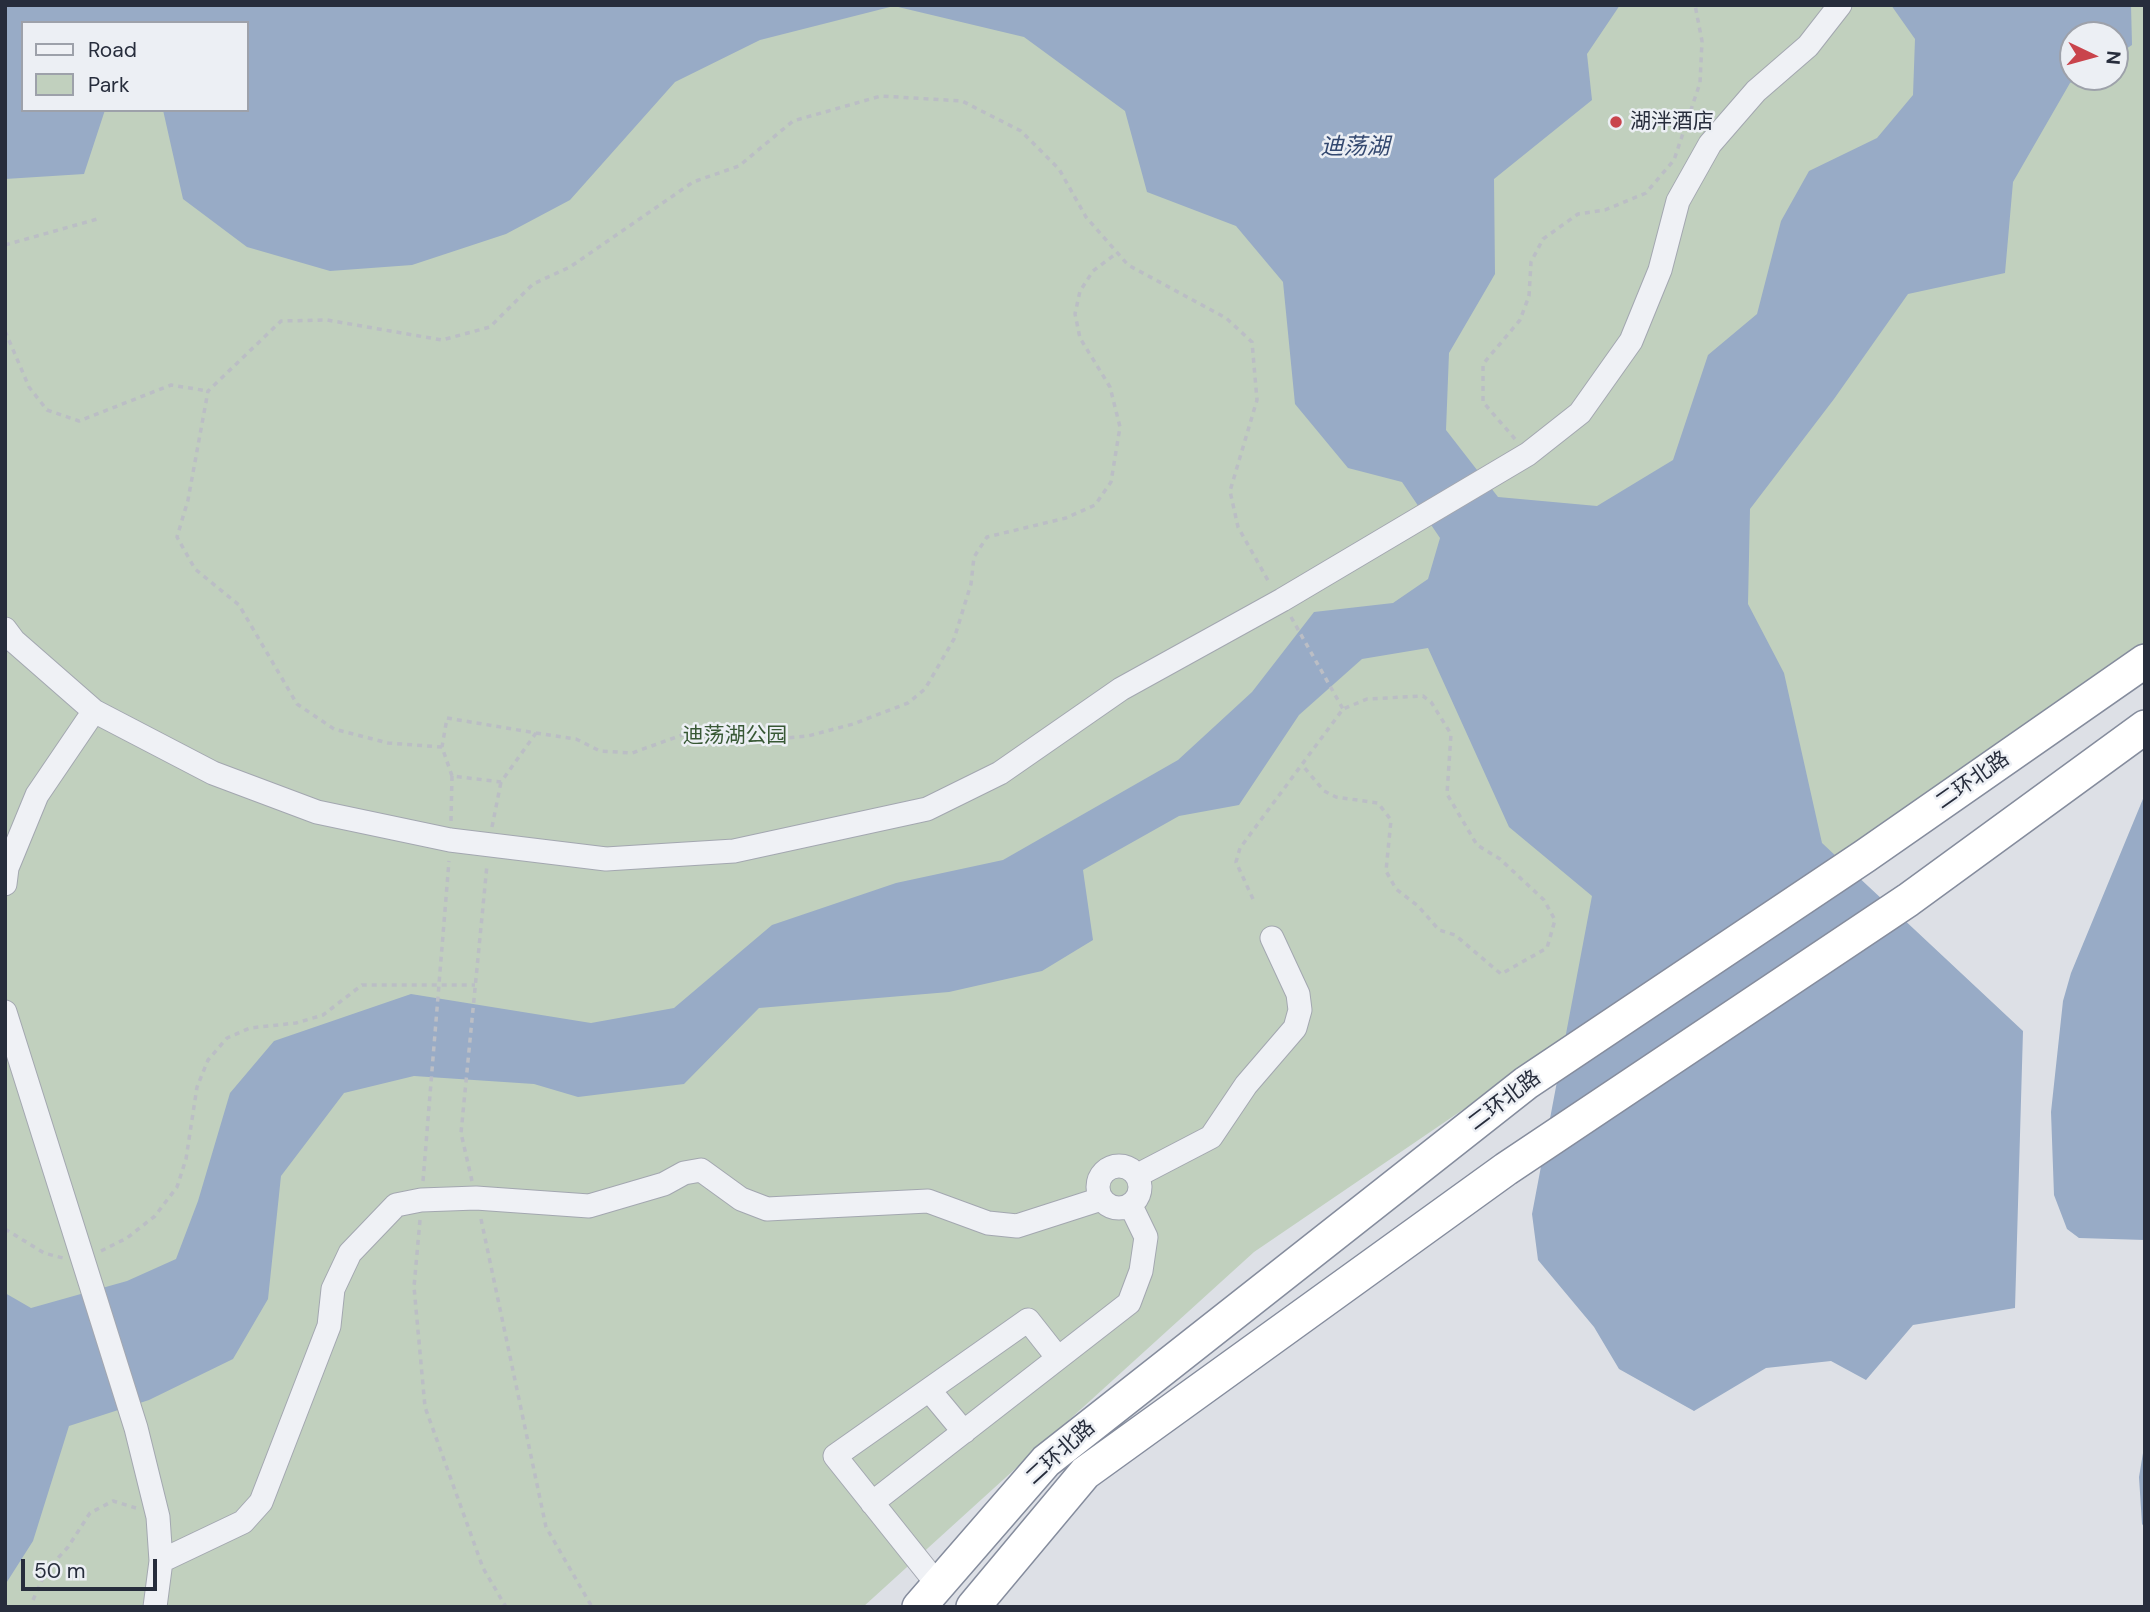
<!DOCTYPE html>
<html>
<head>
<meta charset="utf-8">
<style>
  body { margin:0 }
  #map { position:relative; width:2150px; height:1612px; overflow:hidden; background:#dde0e6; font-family:"DM Sans",sans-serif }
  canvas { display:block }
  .frame { position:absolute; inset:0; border:7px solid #272d3c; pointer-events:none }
  .legend { position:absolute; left:21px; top:21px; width:228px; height:91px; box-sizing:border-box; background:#eceff4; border:2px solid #9da1aa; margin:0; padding:9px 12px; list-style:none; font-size:21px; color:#272d3c }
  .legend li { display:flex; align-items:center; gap:14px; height:35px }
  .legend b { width:35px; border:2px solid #9da1aa }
  .north { position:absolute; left:2059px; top:21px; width:70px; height:70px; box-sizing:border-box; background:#eceff4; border:2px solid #9da1aa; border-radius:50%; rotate:95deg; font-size:19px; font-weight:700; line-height:28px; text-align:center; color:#272d3c }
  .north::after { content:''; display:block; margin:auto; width:24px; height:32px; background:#c9444c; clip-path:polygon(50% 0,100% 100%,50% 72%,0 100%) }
  .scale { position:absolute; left:21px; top:1559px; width:136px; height:32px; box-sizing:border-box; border:4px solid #272d3c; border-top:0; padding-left:9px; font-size:21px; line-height:24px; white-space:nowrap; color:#272d3c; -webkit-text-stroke:5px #eceff4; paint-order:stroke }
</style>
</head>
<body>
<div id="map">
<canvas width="2150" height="1612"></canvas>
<div class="frame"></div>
<ul class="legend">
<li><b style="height:9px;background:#eff1f5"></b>Road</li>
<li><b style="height:19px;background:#c1d0be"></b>Park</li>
</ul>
<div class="north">N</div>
<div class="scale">50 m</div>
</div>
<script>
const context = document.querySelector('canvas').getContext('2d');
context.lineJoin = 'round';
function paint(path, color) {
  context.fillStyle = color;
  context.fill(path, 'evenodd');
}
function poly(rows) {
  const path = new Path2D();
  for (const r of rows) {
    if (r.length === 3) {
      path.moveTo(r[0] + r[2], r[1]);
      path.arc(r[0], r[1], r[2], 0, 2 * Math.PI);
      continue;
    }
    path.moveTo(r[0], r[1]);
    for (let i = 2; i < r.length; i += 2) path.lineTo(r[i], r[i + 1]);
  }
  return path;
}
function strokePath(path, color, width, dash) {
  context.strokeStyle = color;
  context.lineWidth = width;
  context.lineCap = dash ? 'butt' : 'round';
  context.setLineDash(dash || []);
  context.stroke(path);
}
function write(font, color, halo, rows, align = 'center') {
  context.font = font + ' "DM Sans","Noto Sans SC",sans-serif';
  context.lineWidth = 5;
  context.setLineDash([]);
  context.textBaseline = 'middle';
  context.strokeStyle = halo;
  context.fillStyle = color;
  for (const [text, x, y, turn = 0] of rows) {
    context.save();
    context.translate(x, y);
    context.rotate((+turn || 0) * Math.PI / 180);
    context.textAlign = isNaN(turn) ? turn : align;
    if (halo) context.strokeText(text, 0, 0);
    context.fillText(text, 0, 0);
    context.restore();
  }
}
const green = poly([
  [5,5,2145,5,2145,645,1254,1252,863,1607,5,1607],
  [23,23,247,23,247,110,23,110],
  [2073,35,2115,35,2115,77,2073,77]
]);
const water = poly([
  [5,5,1620,5,1587,54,1592,100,1494,179,1495,274,1449,353,1446,430,1498,497,1597,506,1673,460,1708,355,1757,314,1781,221,1809,171,1877,138,1913,95,1915,39,1891,5,2131,5,2132,45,2115,56,2115,35,2073,35,2073,77,2079,77,2070,83,2013,182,2005,273,1908,294,1834,399,1750,509,1748,604,1784,673,1822,843,2023,1031,2015,1308,1913,1325,1866,1380,1831,1361,1766,1368,1694,1411,1619,1369,1594,1327,1538,1260,1532,1214,1592,896,1509,827,1428,648,1362,659,1299,715,1239,805,1179,816,1083,870,1093,940,1042,971,949,992,759,1008,684,1084,578,1097,534,1084,414,1076,344,1093,281,1176,268,1299,233,1359,149,1400,69,1426,33,1541,5,1585,5,1293,31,1308,127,1281,176,1259,198,1201,230,1093,274,1041,411,994,591,1023,674,1008,772,925,896,883,1003,860,1178,760,1252,692,1314,612,1393,603,1428,579,1440,538,1402,482,1348,468,1295,404,1283,282,1236,226,1147,192,1125,111,1024,37,894,6,760,40,675,82,570,200,506,234,412,265,330,271,247,247,183,199,163,110,247,110,247,23,23,23,23,110,105,110,84,174,5,179],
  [2145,794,2145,1240,2079,1238,2067,1229,2054,1195,2051,1112,2063,1001,2071,973],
  [2145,1441,2145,1528,2142,1524,2139,1477]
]);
const path = poly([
  [5,245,101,218],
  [5,331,29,387,47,410,79,421,171,385,208,391],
  [1515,439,1483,402,1483,364,1520,320,1529,296,1531,262,1543,239,1578,214,1605,210,1646,193,1674,160,1700,83,1702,41,1695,5],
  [1291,617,1343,709],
  [447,718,536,733,501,782,452,776,442,747,447,718],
  [536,733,576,739,600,751,632,753,682,735,774,739,808,736,853,724,908,703,925,689,954,639,971,584,974,557,987,537,1066,518,1095,505,1111,482,1120,427,1110,387,1080,338,1075,314,1080,291,1093,271,1117,253],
  [442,747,388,743,334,729,297,704,239,605,195,569,177,537,188,500,208,391,281,321,327,320,442,340,490,327,533,284,570,267,693,182,739,166,793,121,881,96,962,101,1021,131,1059,169,1086,217,1128,265,1226,318,1252,342,1257,400,1230,491,1238,527,1270,584],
  [451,821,452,776],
  [492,827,501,782],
  [1253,899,1236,862,1240,848,1343,709,1367,699,1423,696,1431,702,1451,734,1447,794,1477,845,1500,859,1544,900,1555,920,1547,948,1501,974,1455,935,1439,930,1418,906,1396,889,1386,871,1391,820,1378,803,1336,797,1324,791,1303,766],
  [423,1181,449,861],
  [472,1181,461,1133,487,865],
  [481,1219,546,1527,592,1607],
  [420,1220,414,1287,425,1407,483,1568,506,1607],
  [5,1229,44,1253,63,1258],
  [101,1251,127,1238,155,1216,177,1187,186,1159,197,1087,208,1060,227,1038,250,1028,296,1023,323,1015,362,985,475,985],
  [33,1600,46,1571,68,1547,90,1513,113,1501,136,1508]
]);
const minor = poly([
  [5,629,14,641,94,711,213,773,317,812,450,840,606,859,734,851,927,809,1000,773,1121,689,1282,600,1528,454,1580,413,1631,341,1660,270,1678,201,1710,144,1756,91,1808,46,1840,5],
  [5,884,7,868,37,795,94,711],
  [5,1012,136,1428,158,1517,161,1561,155,1607],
  [1119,1187,21],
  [1138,1175,1211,1137,1246,1085,1295,1028,1300,1010,1298,994,1272,938],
  [930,1391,964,1432],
  [872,1503,1129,1303,1141,1271,1146,1237,1131,1206],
  [161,1561,243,1522,261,1502,329,1326,333,1289,350,1253,396,1205,421,1200,476,1198,589,1206,664,1184,684,1173,701,1170,741,1199,767,1209,928,1201,988,1223,1017,1226,1101,1199],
  [938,1585,835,1456,1028,1320,1058,1358]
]);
const highway = poly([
  [919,1607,1046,1461,1526,1083,1865,856,2145,661],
  [973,1607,1085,1473,1506,1169,1908,900,2145,727]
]);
const markers = [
  [1616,122,7,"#c9444c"]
];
const poiNames = [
  ["湖泮酒店",1630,122]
];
const parkNames = [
  ["迪荡湖公园",735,736]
];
const streetNames = [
  ["二环北路",1973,781,-35],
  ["二环北路",1505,1101,-37],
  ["二环北路",1061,1453,-42]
];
const waterNames = [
  ["迪荡湖",1355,148]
];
paint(green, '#c1d0be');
paint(water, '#98abc6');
strokePath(minor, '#a3a7b0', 25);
strokePath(highway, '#858c9d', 36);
strokePath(path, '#bbbec5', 3.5, [5, 5]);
strokePath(minor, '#eff1f5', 23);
strokePath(highway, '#fff', 33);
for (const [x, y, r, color] of markers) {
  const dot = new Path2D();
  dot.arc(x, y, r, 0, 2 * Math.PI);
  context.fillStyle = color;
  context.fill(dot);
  strokePath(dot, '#eceff4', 2.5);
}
write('21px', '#272d3c', '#eceff4', poiNames, 'left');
write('21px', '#385835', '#eceff4', parkNames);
write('21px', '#272d3c', '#eceff4', streetNames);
write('italic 23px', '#33486f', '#eceff4', waterNames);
</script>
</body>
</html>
